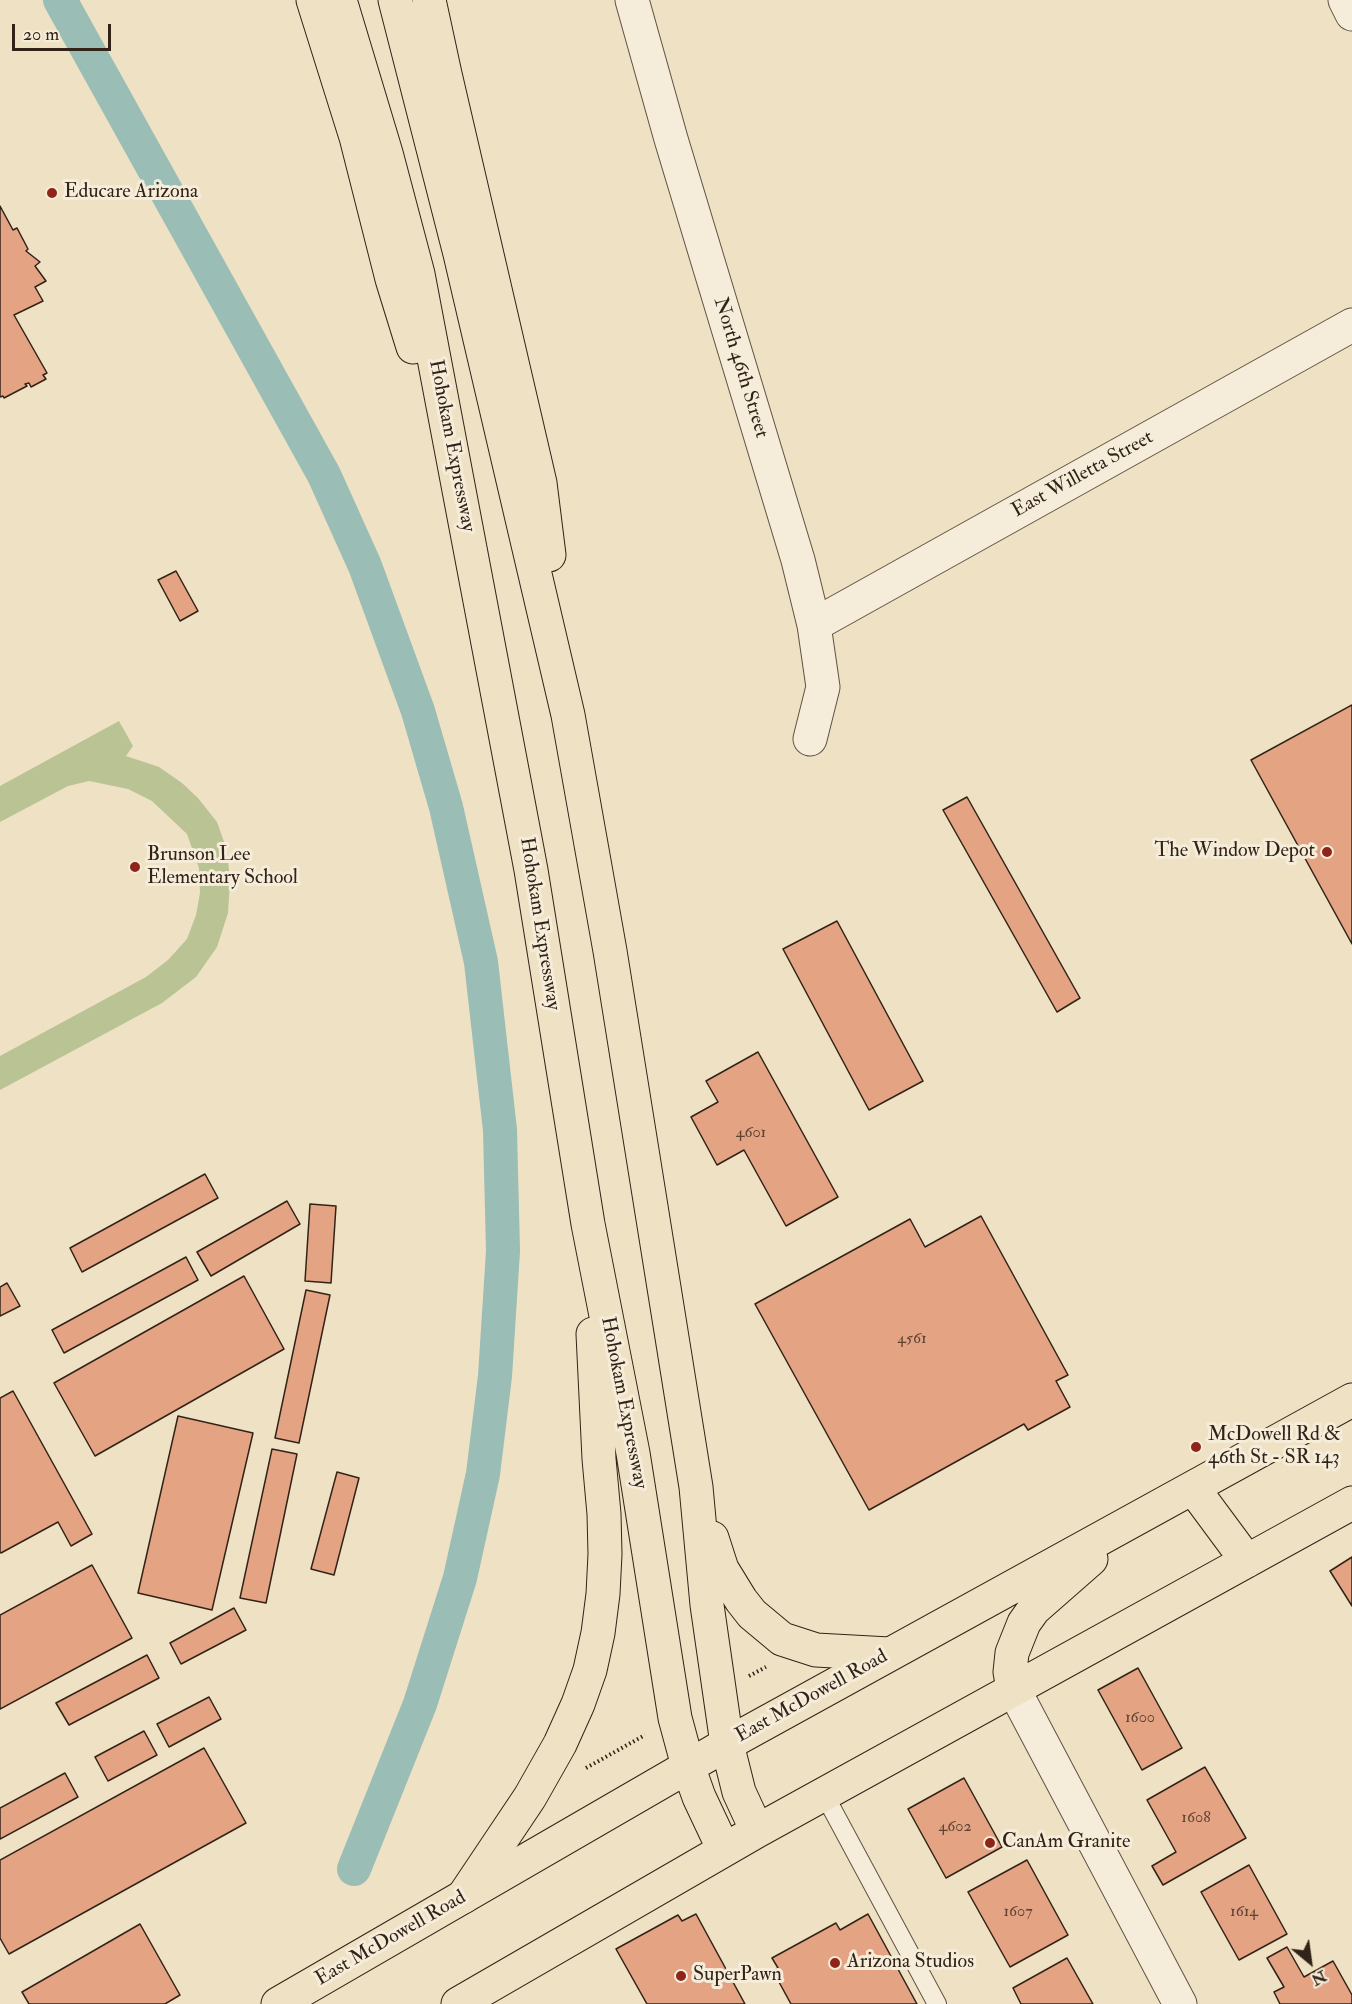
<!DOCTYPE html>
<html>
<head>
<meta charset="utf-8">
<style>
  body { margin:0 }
  #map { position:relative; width:1352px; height:2004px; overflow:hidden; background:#efe1c4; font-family:"IM FELL Double Pica",serif }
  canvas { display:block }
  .north { position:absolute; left:1280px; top:1932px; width:60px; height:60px; -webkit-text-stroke:4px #f5ecd9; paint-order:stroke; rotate:151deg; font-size:16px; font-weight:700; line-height:24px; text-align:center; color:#322318 }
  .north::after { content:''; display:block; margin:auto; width:21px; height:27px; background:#322318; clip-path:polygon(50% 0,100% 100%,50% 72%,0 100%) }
  .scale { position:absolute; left:12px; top:24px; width:99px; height:27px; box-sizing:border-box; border:3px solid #322318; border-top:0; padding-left:8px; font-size:18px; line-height:21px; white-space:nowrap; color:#322318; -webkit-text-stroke:4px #f5ecd9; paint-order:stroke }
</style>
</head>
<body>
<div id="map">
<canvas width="1352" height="2004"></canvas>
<div class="north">N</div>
<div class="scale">20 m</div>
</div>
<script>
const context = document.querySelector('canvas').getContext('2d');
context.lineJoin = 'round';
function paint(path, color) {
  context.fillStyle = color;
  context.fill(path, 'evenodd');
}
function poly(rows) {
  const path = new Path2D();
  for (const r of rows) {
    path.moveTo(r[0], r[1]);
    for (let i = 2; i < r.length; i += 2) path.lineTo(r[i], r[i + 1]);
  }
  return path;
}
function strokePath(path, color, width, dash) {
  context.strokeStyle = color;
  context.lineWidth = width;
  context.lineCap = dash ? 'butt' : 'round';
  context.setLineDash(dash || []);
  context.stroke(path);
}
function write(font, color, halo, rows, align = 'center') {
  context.font = font + ' "IM FELL Double Pica",serif';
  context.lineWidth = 6;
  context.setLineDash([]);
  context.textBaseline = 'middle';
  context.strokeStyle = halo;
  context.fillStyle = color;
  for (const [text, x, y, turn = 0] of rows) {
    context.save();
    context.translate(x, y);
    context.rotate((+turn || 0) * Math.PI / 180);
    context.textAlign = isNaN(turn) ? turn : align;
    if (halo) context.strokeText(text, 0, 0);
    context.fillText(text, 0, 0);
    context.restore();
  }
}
const green = poly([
  [119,721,133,746,126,756,159,767,182,783,198,798,217,822,227,850,230,881,228,913,217,947,196,977,162,1003,0,1090,0,1056,146,977,168,960,187,939,196,915,200,893,199,868,187,834,152,801,128,789,89,781,68,786,0,822,0,786]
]);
const canal = poly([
  [60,0,324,475,365,566,418,711,446,807,481,962,500,1130,503,1251,495,1376,483,1474,460,1578,420,1704,354,1869]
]);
const building = poly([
  [0,206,13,230,17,228,28,249,26,251,40,262,35,266,46,281,35,287,43,301,14,315,47,373,43,375,46,379,31,387,29,383,25,384,27,386,4,398,3,396,0,397,0,206],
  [176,571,198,611,180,621,158,580,176,571],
  [1352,705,1352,944,1251,760,1352,705],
  [967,797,1080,998,1057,1012,943,810,967,797],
  [837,921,923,1081,869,1110,783,949,837,921],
  [758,1052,838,1197,786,1226,744,1150,717,1165,691,1117,718,1102,706,1081,758,1052],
  [205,1174,218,1198,82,1272,70,1248,205,1174],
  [287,1201,300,1224,211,1276,197,1252,287,1201],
  [310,1204,336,1206,331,1283,305,1281,310,1204],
  [981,1216,1068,1375,1056,1381,1070,1407,1028,1430,1024,1424,869,1510,755,1304,910,1219,925,1247,981,1216],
  [186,1257,198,1280,64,1353,52,1330,186,1257],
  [244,1276,284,1349,95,1456,54,1383,244,1276],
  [7,1283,20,1306,0,1316,0,1287,7,1283],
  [306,1290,330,1295,299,1443,275,1438,306,1290],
  [13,1391,92,1534,71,1546,58,1522,1,1553,0,1552,0,1398,13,1391],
  [178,1416,253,1433,212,1610,138,1593,178,1416],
  [272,1449,297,1454,266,1603,240,1598,272,1449],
  [337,1472,359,1478,334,1575,311,1569,337,1472],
  [1352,1557,1352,1606,1330,1571,1352,1557],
  [92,1565,132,1638,0,1709,0,1615,92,1565],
  [234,1608,246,1630,181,1664,170,1643,234,1608],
  [147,1655,159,1678,69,1725,56,1703,147,1655],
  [1138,1668,1182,1748,1142,1770,1098,1690,1138,1668],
  [209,1697,221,1719,169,1747,157,1724,209,1697],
  [144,1731,157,1755,108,1781,95,1757,144,1731],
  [204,1748,246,1823,9,1954,0,1938,0,1860,204,1748],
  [1205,1767,1246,1838,1163,1885,1152,1866,1176,1852,1147,1800,1205,1767],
  [65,1773,78,1797,0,1839,0,1808,65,1773],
  [964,1778,1002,1847,946,1878,908,1809,964,1778],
  [1027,1860,1068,1935,1010,1967,968,1892,1027,1860],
  [1249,1865,1287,1934,1239,1960,1201,1892,1249,1865],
  [696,1914,745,2004,647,2004,616,1949,678,1915,682,1921,696,1914],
  [868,1914,917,2004,791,2004,773,1971,778,1968,772,1958,836,1923,840,1930,868,1914],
  [140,1924,180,1995,165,2004,29,2004,22,1992,140,1924],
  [1287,1947,1304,1977,1333,1961,1352,1995,1352,2004,1280,2004,1274,1992,1284,1987,1267,1958,1287,1947],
  [1067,1958,1093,2004,1021,2004,1013,1988,1067,1958]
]);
const path = poly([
  [749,1676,766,1667],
  [586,1768,645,1735]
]);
const service = poly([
  [824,1794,937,2004]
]);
const minor = poly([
  [632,0,671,139,798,560,814,625,823,687,810,739],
  [1345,0,1352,14],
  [814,625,1352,325]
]);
const tertiary = poly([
  [1013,1688,1180,2004]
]);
const primary = poly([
  [1193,1488,1247,1561],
  [1013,1688,1010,1672,1012,1653,1024,1623,1034,1609,1091,1559],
  [727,1744,739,1792,757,1831],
  [688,1766,699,1797,724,1850],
  [278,2004,727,1744,1352,1400],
  [458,2004,757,1831,1352,1503]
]);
const motorway = poly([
  [313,0,356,137,392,279,413,347],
  [340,0,386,153,418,274,531,870,588,1224,633,1453,675,1718,688,1766],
  [395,0,460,254,568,715,610,951,696,1487,707,1605,727,1744],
  [429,0,445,74,540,483,549,555],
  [712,1538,722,1569,741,1600,752,1614,782,1639,816,1650,889,1654],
  [463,1897,530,1797,560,1744,578,1704,590,1670,598,1633,603,1594,605,1554,604,1514,599,1459,593,1334]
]);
const markers = [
  [52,193,6,"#8f2418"],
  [1327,852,6,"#8f2418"],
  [135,867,6,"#8f2418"],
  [1196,1447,6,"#8f2418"],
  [990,1843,6,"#8f2418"],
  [835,1963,6,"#8f2418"],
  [681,1976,6,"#8f2418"]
];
const numberNames = [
  ["4601",751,1134],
  ["4561",912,1340],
  ["1600",1140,1719],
  ["1608",1196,1819],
  ["4602",955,1828],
  ["1607",1018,1913],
  ["1614",1244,1913]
];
const poiNames = [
  ["Educare Arizona",64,193],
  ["The Window Depot",1315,852,"right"],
  ["Brunson Lee",147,856],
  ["Elementary School",147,879],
  ["McDowell Rd &",1208,1436],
  ["46th St - SR 143",1208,1459],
  ["CanAm Granite",1002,1843],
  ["Arizona Studios",847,1963],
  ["SuperPawn",693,1976]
];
const streetNames = [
  ["North 46th Street",740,368,73],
  ["Hohokam Expressway",451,446,79],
  ["East Willetta Street",1083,475,-29],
  ["Hohokam Expressway",539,924,81],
  ["Hohokam Expressway",623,1403,79],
  ["East McDowell Road",812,1697,-29],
  ["East McDowell Road",391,1939,-30]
];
paint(green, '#b9c394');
strokePath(canal, '#9abdb6', 34);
paint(building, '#e4a484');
strokePath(building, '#322318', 1.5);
strokePath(service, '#615243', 20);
strokePath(minor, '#615243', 35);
strokePath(tertiary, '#615243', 35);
strokePath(primary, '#322318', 35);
strokePath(motorway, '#322318', 35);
strokePath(path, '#322318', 4, [1.5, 3]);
strokePath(service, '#f5ecd9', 18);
strokePath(minor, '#f5ecd9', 33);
strokePath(tertiary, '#f5ecd9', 33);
strokePath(primary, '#efe1c4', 33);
strokePath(motorway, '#efe1c4', 33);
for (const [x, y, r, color] of markers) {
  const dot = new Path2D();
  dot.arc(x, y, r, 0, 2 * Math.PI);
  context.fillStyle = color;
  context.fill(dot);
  strokePath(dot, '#f5ecd9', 2);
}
write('16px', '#5e4333', null, numberNames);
write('20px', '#322318', '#f5ecd9', poiNames, 'left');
write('20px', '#322318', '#f5ecd9', streetNames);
</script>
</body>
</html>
